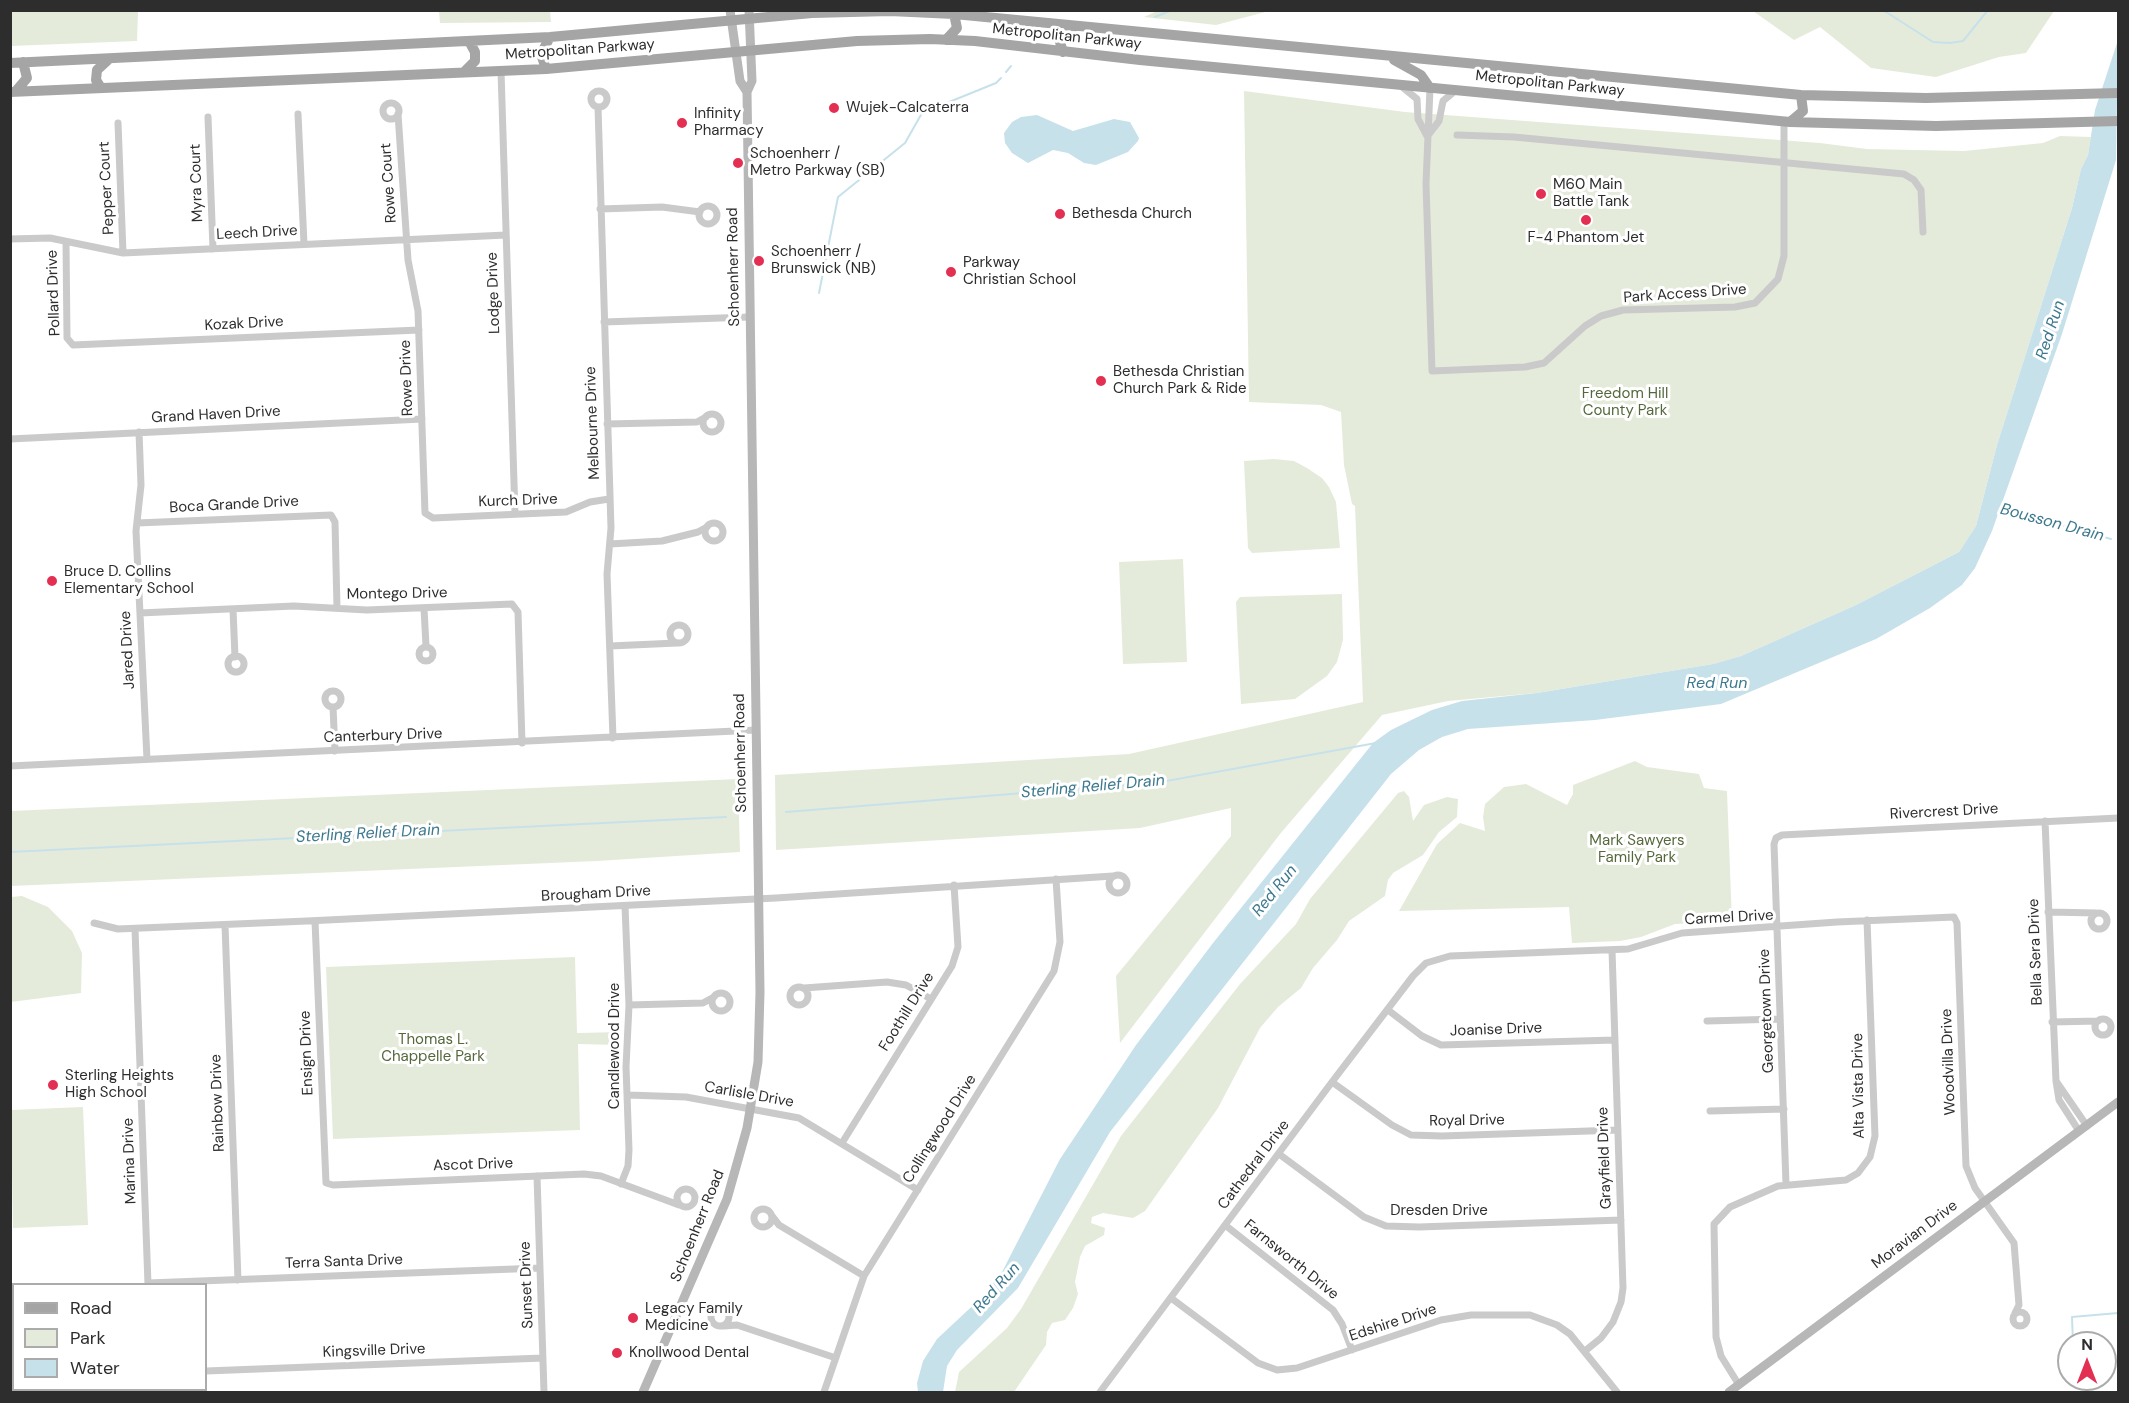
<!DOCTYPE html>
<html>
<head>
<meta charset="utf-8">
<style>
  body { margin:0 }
  #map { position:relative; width:2129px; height:1403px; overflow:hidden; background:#fff; font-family:"DM Sans",sans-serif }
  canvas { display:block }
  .frame { position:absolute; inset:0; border:12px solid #2d2d2d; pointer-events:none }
  .legend { position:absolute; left:12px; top:1283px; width:195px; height:108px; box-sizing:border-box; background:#fff; border:2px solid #ababab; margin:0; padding:8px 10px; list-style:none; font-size:18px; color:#2d2d2d }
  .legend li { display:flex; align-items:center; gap:12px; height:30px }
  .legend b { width:30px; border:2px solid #ababab }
  .north { position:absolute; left:2057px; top:1331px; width:60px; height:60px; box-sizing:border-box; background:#fff; border:2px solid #ababab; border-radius:50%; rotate:0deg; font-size:16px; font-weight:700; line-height:24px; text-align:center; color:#2d2d2d }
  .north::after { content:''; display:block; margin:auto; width:21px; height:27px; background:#e33052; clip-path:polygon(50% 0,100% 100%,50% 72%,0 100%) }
</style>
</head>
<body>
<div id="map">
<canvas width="2129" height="1403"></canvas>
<div class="frame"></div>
<ul class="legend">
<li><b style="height:8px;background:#a5a5a5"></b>Road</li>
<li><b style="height:16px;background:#e5ebda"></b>Park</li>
<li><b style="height:16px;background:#c7e1eb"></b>Water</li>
</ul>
<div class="north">N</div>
</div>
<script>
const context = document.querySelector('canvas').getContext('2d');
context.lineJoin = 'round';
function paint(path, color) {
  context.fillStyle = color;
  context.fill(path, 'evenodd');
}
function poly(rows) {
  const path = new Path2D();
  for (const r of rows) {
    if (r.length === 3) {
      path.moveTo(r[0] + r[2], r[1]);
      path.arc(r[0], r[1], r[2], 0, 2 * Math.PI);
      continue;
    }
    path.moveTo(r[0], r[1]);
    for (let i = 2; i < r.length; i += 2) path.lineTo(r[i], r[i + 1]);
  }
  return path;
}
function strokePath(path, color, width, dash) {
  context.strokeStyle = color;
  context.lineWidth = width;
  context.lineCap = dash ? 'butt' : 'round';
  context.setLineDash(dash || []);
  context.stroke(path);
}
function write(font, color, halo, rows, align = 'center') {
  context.font = font + ' "DM Sans",sans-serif';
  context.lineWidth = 6;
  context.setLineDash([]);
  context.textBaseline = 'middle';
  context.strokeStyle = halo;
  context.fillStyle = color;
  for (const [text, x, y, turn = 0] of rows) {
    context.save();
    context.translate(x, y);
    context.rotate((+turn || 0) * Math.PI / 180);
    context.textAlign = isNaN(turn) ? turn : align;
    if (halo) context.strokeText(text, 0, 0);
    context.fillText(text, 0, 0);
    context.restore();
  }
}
const green = poly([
  [10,11,138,11,137,41,11,46],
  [439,11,550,11,551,22,440,23],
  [1157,11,1157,10,1269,11,1216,25,1144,17],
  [1753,11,2054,11,2026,53,1999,57,1936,77,1871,68,1820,27,1794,40],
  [1244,91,1405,112,1820,143,1867,149,1964,151,2043,143,2060,136,2091,137,2088,155,2081,169,2072,208,1997,445,1976,526,1959,552,1856,605,1741,656,1713,664,1537,693,1448,701,1382,715,1280,834,1120,1043,1116,976,1231,836,1231,808,1140,828,776,850,775,775,1129,754,1363,702,1355,506,1352,504,1344,465,1341,412,1321,405,1249,402],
  [1274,459,1294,461,1307,468,1322,478,1329,487,1336,502,1340,548,1252,553,1248,548,1244,461],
  [1183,559,1187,662,1123,664,1119,562],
  [1342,594,1343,640,1337,662,1327,676,1295,699,1241,704,1236,602,1240,597],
  [1635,761,1647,767,1699,774,1704,788,1727,791,1732,922,1675,924,1641,937,1620,941,1572,943,1569,907,1399,911,1437,844,1460,823,1485,831,1483,817,1485,804,1504,787,1526,784,1567,805,1573,794,1573,785],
  [738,779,740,852,597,861,11,886,11,811],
  [1404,791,1409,797,1413,821,1424,805,1447,797,1458,799,1457,817,1439,832,1423,855,1393,873,1388,880,1385,896,1349,921,1337,940,1313,968,1301,988,1278,1007,1260,1028,1218,1108,1145,1211,1133,1218,1103,1213,1092,1217,1091,1223,1105,1228,1104,1235,1085,1246,1080,1257,1075,1282,1078,1294,1073,1308,1065,1320,1052,1323,1047,1332,1046,1345,1014,1392,955,1392,959,1372,1007,1328,1021,1309,1121,1136,1240,984,1296,924,1310,899,1398,793],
  [22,896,48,907,72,931,82,953,81,993,11,1002,11,897],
  [575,957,577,1033,619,1032,618,1045,578,1044,580,1130,333,1139,326,967],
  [83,1107,88,1225,13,1228,11,1110]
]);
const water = poly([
  [2118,40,2116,160,2062,334,1992,531,1975,568,1962,585,1930,608,1876,639,1721,704,1595,720,1468,729,1442,737,1419,750,1391,774,1110,1132,1018,1288,957,1350,947,1366,943,1392,918,1392,917,1383,923,1361,937,1339,983,1296,1002,1272,1060,1159,1136,1045,1213,943,1373,743,1391,730,1432,710,1462,701,1537,693,1713,664,1741,656,1856,605,1959,552,1976,526,1997,445,2072,208,2081,169,2088,155,2095,110],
  [1037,115,1073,131,1114,119,1130,122,1139,138,1138,141,1128,152,1096,165,1084,163,1068,153,1053,150,1028,163,1012,153,1005,143,1004,133,1012,122,1021,117]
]);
const stream = poly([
  [1883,10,1933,42,1950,43,1963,41,1988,10],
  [1155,17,1172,10],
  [1006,72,1011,66],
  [819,293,838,197,905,143,922,113,996,83,1001,78],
  [1998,508,2111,539],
  [786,812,1161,782,1376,743],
  [10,852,726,817],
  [2073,1343,2072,1317,2118,1313]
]);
const street = poly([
  [501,71,515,514],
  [1401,86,1417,99,1418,119,1427,136],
  [1430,88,1426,184,1432,371,1525,367,1544,363,1585,326,1601,316,1623,310,1735,307,1755,303,1778,279,1784,256,1784,122],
  [599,99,8],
  [391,111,8],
  [598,107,611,528,607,574,613,738],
  [298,114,304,244],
  [398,114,408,260,418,311,425,513,433,518,566,512,590,502,609,499],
  [208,117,213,249],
  [118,123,123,253],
  [1429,134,1439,121,1443,101,1456,90],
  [1457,135,1514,137,1904,174,1914,180,1921,190,1923,232],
  [708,215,9],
  [600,209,662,207,700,212],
  [10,239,50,238,123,253,506,235],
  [66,242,67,338,73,345,419,330],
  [604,322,750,317],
  [712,423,9],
  [607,424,697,422,706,417],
  [139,432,141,485,136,531,147,759],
  [10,439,422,419],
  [137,523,331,515,335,522,337,608],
  [714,532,9],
  [610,544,662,541,698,532,707,527],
  [424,608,426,646],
  [233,609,235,657],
  [140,613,294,606,367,610,512,604,518,612,522,743],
  [679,634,9],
  [610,646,677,643],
  [426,654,7],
  [236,664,8],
  [333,699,8],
  [333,707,335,751],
  [10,766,756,730],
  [2045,821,2056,1081],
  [1118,884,9],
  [2048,912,2096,913],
  [2099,921,8],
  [315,921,326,1183,333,1185,584,1174,601,1176,679,1205],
  [94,923,118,929,307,921,776,898,1113,876],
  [225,925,238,1280],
  [135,929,148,1284],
  [799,996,9],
  [804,988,887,982,906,985,931,999],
  [721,1002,9],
  [629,1005,703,1003,714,997],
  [1388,1010,1422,1036,1441,1045,1615,1040],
  [2103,1027,8],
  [1707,1021,1780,1019],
  [2052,1022,2098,1021],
  [1332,1082,1392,1125,1411,1135,1442,1136,1618,1130],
  [628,1095,686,1097,799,1118,918,1190],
  [1710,1111,1784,1109],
  [2079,1131,2059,1100,2056,1081,2087,1126],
  [842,1143,952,966,958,947,954,885],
  [1279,1154,1364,1217,1386,1226,1419,1227,1621,1220],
  [537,1176,544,1392],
  [621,1184,628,1166,629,1150,626,1067,629,1005,625,906],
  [1786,1184,1774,844,1776,838,1782,835,2118,818],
  [686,1198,9],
  [763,1218,9],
  [772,1216,779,1225,864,1276],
  [1225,1225,1333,1310,1342,1324,1352,1350],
  [148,1283,540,1268],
  [1171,1298,1258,1363,1277,1370,1297,1368,1441,1320,1471,1315,1530,1315,1557,1325,1570,1334,1617,1392],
  [720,1317,9],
  [2020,1319,7],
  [724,1326,737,1325,836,1358],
  [1585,1351,1601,1338,1613,1322,1621,1302,1623,1288,1612,950],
  [206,1371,543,1358],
  [1739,1385,1721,1356,1716,1337,1714,1224,1730,1207,1778,1186,1846,1180,1858,1173,1870,1157,1875,1136,1867,920],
  [152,1390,153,1392],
  [824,1392,864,1276,1054,971,1060,942,1056,879],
  [1100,1392,1332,1082,1413,976,1426,963,1450,956,1628,949,1682,933,1837,922,1954,917,1957,923,1966,1166,1975,1188,2014,1243,2019,1305,2015,1313]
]);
const secondary = poly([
  [730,10,740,81,747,92],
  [643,1392,727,1199,747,1128,758,1062,760,992,747,92,752,81,749,10],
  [1729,1392,2118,1102]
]);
const primary = poly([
  [946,40,957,28,954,14],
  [1063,52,1060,42,1062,35,1075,26],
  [1394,60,1421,75,1430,88],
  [10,63,550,37,812,13,890,11,954,14,1801,95,1926,98,2118,93],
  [546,69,541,54,550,37],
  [464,72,475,61,475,52,469,41],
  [101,88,96,80,97,70,109,59],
  [16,91,27,78,23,62],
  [10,92,546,69,857,41,930,39,975,41,1140,60,1790,122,1936,126,2118,121],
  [1790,122,1803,111,1801,95]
]);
const markers = [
  [834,108,6,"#e33052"],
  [682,123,6,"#e33052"],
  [738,163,6,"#e33052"],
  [1541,194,6,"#e33052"],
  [1060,214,6,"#e33052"],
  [1586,220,6,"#e33052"],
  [759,261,6,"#e33052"],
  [951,272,6,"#e33052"],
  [1101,381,6,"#e33052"],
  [52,581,6,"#e33052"],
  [53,1085,6,"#e33052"],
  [633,1318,6,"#e33052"],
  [617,1353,6,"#e33052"]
];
const streetNames = [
  ["Metropolitan Parkway",1067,37,6],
  ["Metropolitan Parkway",580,50,-4],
  ["Metropolitan Parkway",1550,84,6],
  ["Myra Court",197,183,-92],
  ["Rowe Court",389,183,-94],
  ["Pepper Court",107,188,-93],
  ["Leech Drive",257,233,-3],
  ["Schoenherr Road",734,267,-91],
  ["Pollard Drive",54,293,-92],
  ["Lodge Drive",494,293,-92],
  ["Park Access Drive",1685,294,-4],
  ["Kozak Drive",244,324,-3],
  ["Rowe Drive",407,378,-92],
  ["Grand Haven Drive",216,415,-3],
  ["Melbourne Drive",593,423,-92],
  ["Kurch Drive",518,501,-2],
  ["Boca Grande Drive",234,505,-3],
  ["Montego Drive",397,594,-1],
  ["Jared Drive",128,650,-93],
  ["Canterbury Drive",383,736,-2],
  ["Schoenherr Road",741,753,-91],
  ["Rivercrest Drive",1944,812,-3],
  ["Brougham Drive",596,894,-3],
  ["Carmel Drive",1729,918,-3],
  ["Bella Sera Drive",2036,952,-92],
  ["Georgetown Drive",1767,1011,-92],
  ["Foothill Drive",907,1012,-58],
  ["Joanise Drive",1496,1030,-2],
  ["Candlewood Drive",615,1046,-90],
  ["Ensign Drive",307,1053,-92],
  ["Woodvilla Drive",1949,1062,-92],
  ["Alta Vista Drive",1859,1086,-91],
  ["Carlisle Drive",749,1095,10],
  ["Rainbow Drive",218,1103,-92],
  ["Royal Drive",1467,1121,-1],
  ["Collingwood Drive",940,1129,-58],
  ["Grayfield Drive",1605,1158,-92],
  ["Marina Drive",130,1161,-92],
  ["Ascot Drive",473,1165,-2],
  ["Cathedral Drive",1254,1165,-53],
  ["Dresden Drive",1439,1211],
  ["Schoenherr Road",698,1226,-68],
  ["Moravian Drive",1915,1235,-37],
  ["Farnsworth Drive",1291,1260,39],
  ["Terra Santa Drive",344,1262,-2],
  ["Sunset Drive",527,1285,-92],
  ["Edshire Drive",1393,1323,-18],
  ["Kingsville Drive",374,1351,-2]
];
const poiNames = [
  ["Wujek-Calcaterra",846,108],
  ["Infinity",694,114],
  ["Pharmacy",694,131],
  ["Schoenherr /",750,154],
  ["Metro Parkway (SB)",750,171],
  ["M60 Main",1553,185],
  ["Battle Tank",1553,202],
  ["Bethesda Church",1072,214],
  ["F-4 Phantom Jet",1586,238,"center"],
  ["Schoenherr /",771,252],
  ["Brunswick (NB)",771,269],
  ["Parkway",963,263],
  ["Christian School",963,280],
  ["Bethesda Christian",1113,372],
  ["Church Park & Ride",1113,389],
  ["Bruce D. Collins",64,572],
  ["Elementary School",64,589],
  ["Sterling Heights",65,1076],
  ["High School",65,1093],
  ["Legacy Family",645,1309],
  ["Medicine",645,1326],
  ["Knollwood Dental",629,1353]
];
const parkNames = [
  ["Freedom Hill",1625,394],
  ["County Park",1625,411],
  ["Mark Sawyers",1637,841],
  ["Family Park",1637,858],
  ["Thomas L.",433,1040],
  ["Chappelle Park",433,1057]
];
const waterNames = [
  ["Red Run",2051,330,-72],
  ["Bousson Drain",2052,523,15],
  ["Red Run",1717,684],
  ["Sterling Relief Drain",1093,787,-5],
  ["Sterling Relief Drain",368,834,-3],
  ["Red Run",1275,891,-51],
  ["Red Run",997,1288,-48]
];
paint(green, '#e5ebda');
paint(water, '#c7e1eb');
strokePath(stream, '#c7e1eb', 2);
strokePath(street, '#cacaca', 7);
strokePath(secondary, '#b7b7b7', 9);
strokePath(primary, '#a5a5a5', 10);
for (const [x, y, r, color] of markers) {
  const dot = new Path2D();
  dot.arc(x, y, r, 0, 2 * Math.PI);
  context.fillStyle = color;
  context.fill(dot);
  strokePath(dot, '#fff', 2);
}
write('15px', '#2d2d2d', '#fff', streetNames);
write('15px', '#2d2d2d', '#fff', poiNames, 'left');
write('15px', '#55683b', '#fff', parkNames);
write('italic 16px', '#3c788e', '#fff', waterNames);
</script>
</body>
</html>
